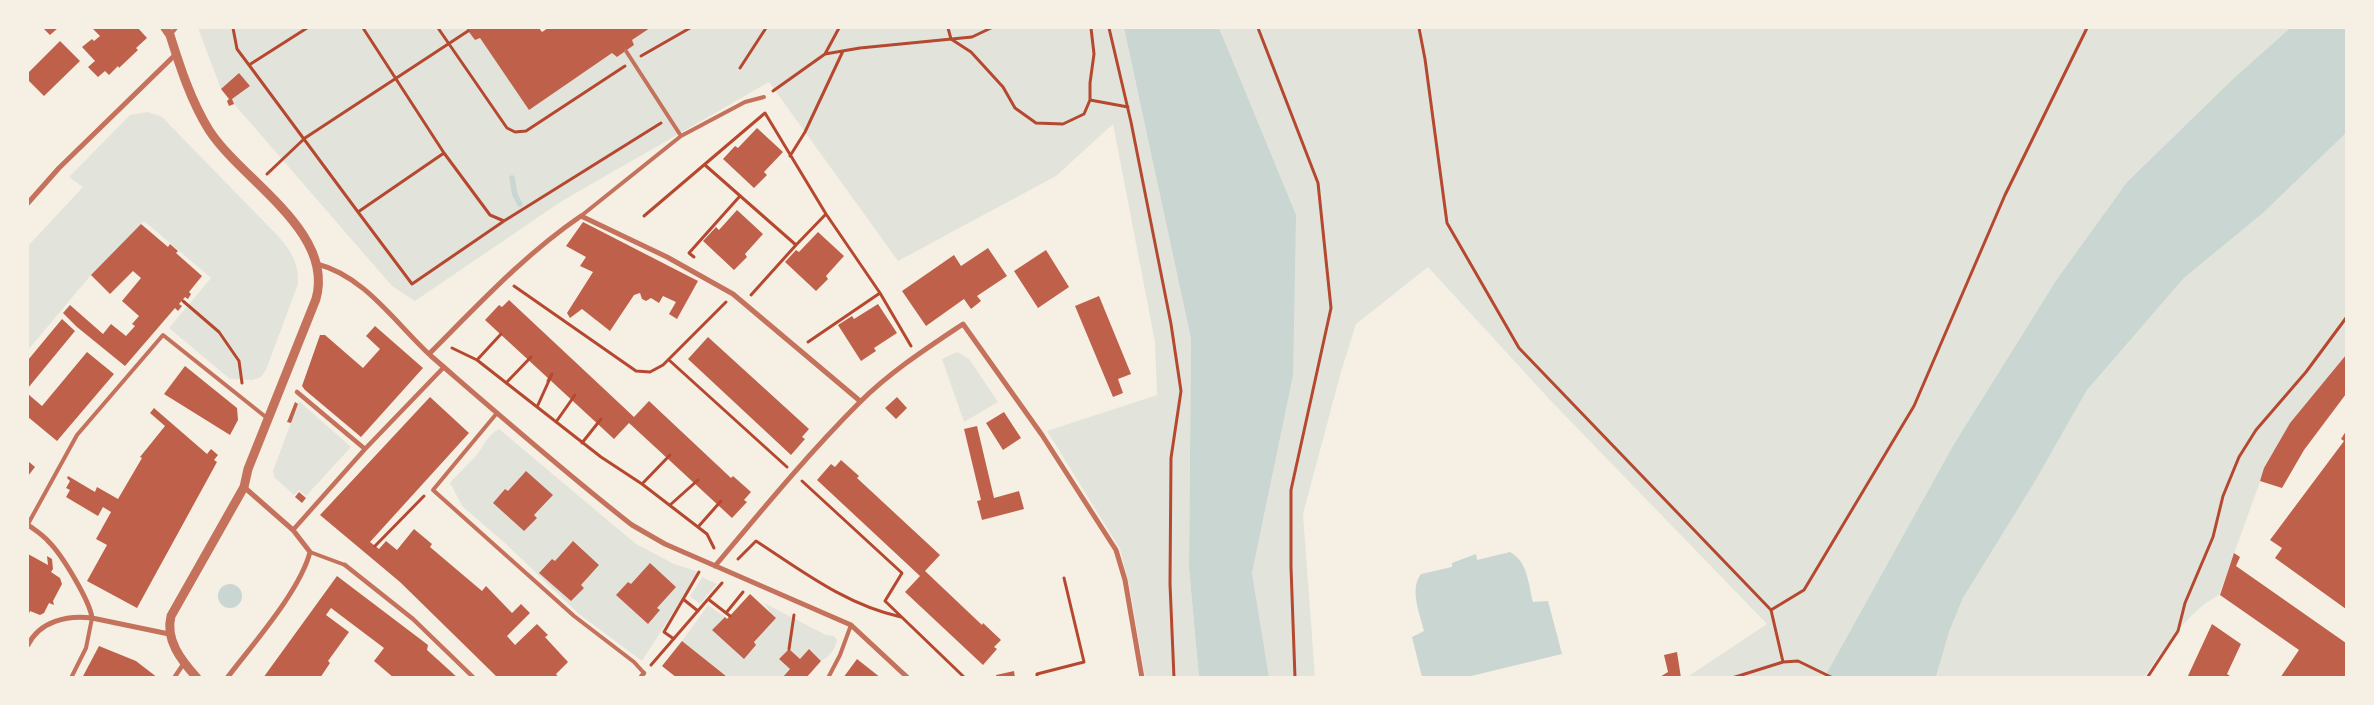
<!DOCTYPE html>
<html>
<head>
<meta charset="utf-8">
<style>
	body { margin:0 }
	#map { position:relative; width:2374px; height:705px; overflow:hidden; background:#f6efe4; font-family:Commissioner,sans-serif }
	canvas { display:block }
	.frame { position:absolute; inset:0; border:29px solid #f6efe4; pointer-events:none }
</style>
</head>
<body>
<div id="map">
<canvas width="2374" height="705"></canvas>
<div class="frame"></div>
</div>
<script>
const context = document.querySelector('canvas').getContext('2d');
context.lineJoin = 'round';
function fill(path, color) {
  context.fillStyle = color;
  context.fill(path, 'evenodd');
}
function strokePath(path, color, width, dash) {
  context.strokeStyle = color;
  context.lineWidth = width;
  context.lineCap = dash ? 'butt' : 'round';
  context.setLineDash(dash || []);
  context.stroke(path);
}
fill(new Path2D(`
	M198 28H473L529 109 612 53 617 57 634 45 632 40 650 28H1124L1191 339 1189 568 1199 677H1145L1130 589 1120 549 1047 431 1157 395 1155 342 1113 124 1056 176 898 261 769 82 562 201 415 301 392 286 221 89Z
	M1219 28H2290L2235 77 2127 182 2057 279 1954 444 1824 678 1687 677 1767 624 1551 401 1428 267 1356 324 1341 372 1303 514 1315 677H1269L1252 573 1293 376Z
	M148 112 162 117 279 237C292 252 299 264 298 284L266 370 261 377 252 380 230 379 169 328 211 278 144 221 91 275 28 350V246L83 187 69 177 130 115Z
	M2346 133V356L2290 423 2265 468 2219 595C2187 611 2165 649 2144 677L1936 678 1949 632 1963 598 2034 483 2087 390 2184 278 2263 213Z
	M957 352 969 359 998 402 964 422 942 359Z
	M299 401 351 447 306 496 299 490 294 495 274 477 273 471Z
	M499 429 636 544 674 564 699 572 642 661 579 614 506 544 463 507 450 483C458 474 465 467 473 459 483 450 486 435 499 429Z
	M702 577 717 584 700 604 690 596Z
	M764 603 826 635 834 636 837 640C835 650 830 656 821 661L809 649 800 659H779L790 669 781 678 728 677 682 641 708 605 725 617 713 630 745 657 755 644 754 638 775 619Z`), '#e2e4dc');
fill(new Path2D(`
	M1124 28H1219L1296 215 1293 376 1252 573 1269 677H1199L1189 568 1191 339Z
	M2290 28H2346V133L2263 213 2184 278 2087 390 2034 483 1963 598 1949 632 1936 677 1824 678 1954 444 2057 279 2127 182 2235 77Z
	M1510 552C1528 562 1528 583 1533 602L1548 601 1562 654 1467 677H1422L1412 637 1424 631C1420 613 1409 590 1421 574L1452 567V563L1476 554 1477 560Z
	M218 596a12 12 0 1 1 24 0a12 12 0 1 1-24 0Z`), '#c9d6d2');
strokePath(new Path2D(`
	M512 178 515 195 520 204`), '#c9d6d2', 5.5);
fill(new Path2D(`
	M43 28H58L50 35Z
	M92 28H138L147 38 136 48 138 50 119 68 118 66 109 75 105 71 98 77 88 67 95 61 82 47 92 39 94 41 100 36Z
	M466 28H539L542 32 548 28H650L632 40 634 45 617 57 612 53 529 110 480 38 475 40Z
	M60 41 80 61 44 96 28 80V73Z
	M239 73 250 86 232 99 234 104 229 106 227 101 229 99 221 89Z
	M757 128 783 152 764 172 767 175 754 188 723 159 735 146 738 148Z
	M737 210 763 234 745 254 747 257 734 270 703 241 716 227 719 230Z
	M583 222 698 281 677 319 669 314 676 302 663 296 659 303 651 298 646 301 642 299 640 293 634 295 610 331 582 309 570 318 567 313 593 272 580 266 586 257 566 246Z
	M141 224 168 247 170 244 178 251 176 253 202 276 189 292 191 294 188 299 185 297 179 304 182 306 178 311 175 308 125 366 77 327 63 313 70 305 103 334 111 324 126 336 135 326 132 324 139 316 122 301 141 278 133 271 110 294 91 275Z
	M818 232 844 256 826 276 828 279 816 291 785 262 796 250 799 252Z
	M988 248 1007 276 977 296 981 301 971 309 964 299 926 326 902 291 954 255 961 266Z
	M1046 250 1069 287 1038 308 1014 271Z
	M1099 296 1131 374 1118 379 1123 393 1113 397 1075 306Z
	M509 300 634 417 649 401 731 478 733 476 751 492 744 500 747 502 732 518 629 423 614 439 485 320 499 305 502 307Z
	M878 304 897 333 874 348 876 351 861 361 838 325 852 316 854 319Z
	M62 319 75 331 28 388V360Z
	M375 326 423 368 361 437 305 390 302 386 320 335H325L363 368 380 349 366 336Z
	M708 337 809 429 802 437 805 439 791 455 688 359Z
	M87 352 114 374 57 441 28 417V394L42 406Z
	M2346 355V394L2304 450 2282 488 2260 481 2264 468 2290 423Z
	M185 366 237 408 238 420 230 435 164 394Z
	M430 397 469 433 370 542 379 549 386 541 397 550 414 529 432 544 430 547 482 591 486 586 512 613 521 604 530 613 507 636 515 645 537 624 548 635 545 637 568 662 556 674 559 678H498L400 582 320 515Z
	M897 397 907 408 896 419 885 408Z
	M295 402 298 404 291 423 287 422Z
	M154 408 207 454 211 449 218 455 214 460 217 462 137 608 87 581 107 545 96 539 111 512 103 507 98 516 66 497 70 490 66 488 70 481 67 478 68 476 95 492 97 487 118 499 142 458 140 457 165 426 150 413Z
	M1004 412 1021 438 1003 450 986 423Z
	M977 426 994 498 1019 491 1024 509 982 520 977 501 981 500 964 429Z
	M2346 431V609L2275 558 2282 548 2270 540 2344 441 2341 439Z
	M841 460 859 476 857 478 940 555 925 571 982 625 983 623 1001 640 994 647 997 649 983 665 905 592 920 576 817 480 831 464 835 467Z
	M28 461 35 467 28 476Z
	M526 471 553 495 534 515 537 518 524 531 493 503 505 489 508 491Z
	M299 492 306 498 302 503 295 497Z
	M573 541 599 565 581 585 584 588 571 601 539 573 552 559 555 561Z
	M2234 553 2240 557 2236 566 2346 643V678H2280L2299 650 2220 595Z
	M28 554 48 565 47 556 52 559 53 569 51 572 60 578 62 584 53 601 54 605 49 603 44 613 40 615 30 611 28 616Z
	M650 563 676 587 657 608 660 610 648 624 616 595 628 582 631 584Z
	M337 576 428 645 427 650 458 678H394L374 661 384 648 331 608 326 615 349 632 328 661 330 663 320 678H263Z
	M750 594 776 618 754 642 756 645 744 659 712 630 725 617 727 619Z
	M2212 624 2241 644 2227 674 2233 678H2187Z
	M682 641 726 676 728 678H677L662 666Z
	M99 646 136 661 158 678H82Z
	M789 649 800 659 809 649 821 661 806 678H782L790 669 779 659Z
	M1677 652 1681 678H1658L1668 672 1664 655Z
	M857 659 881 678H843Z
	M1014 671 1015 678H997L996 675Z`), '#bf614a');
strokePath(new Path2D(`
	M233 28 237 49 249 65
	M307 28 249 65 358 212 444 153
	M363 28 444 153 490 215 504 221 661 123
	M438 28 507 128 515 132 526 131 625 66
	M948 28 951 39 971 52 1003 87 1015 108 1036 123 1063 124 1084 114 1090 100
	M1091 28 1094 54 1090 83V100L1128 107
	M1109 28 1131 122 1171 324 1181 391 1171 458 1170 584 1174 678
	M1258 28 1318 183 1331 308 1291 490V567L1295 678
	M1419 28 1425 59 1447 223 1519 348 1771 610
	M825 54 860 48 972 37 991 28
	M641 56 690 28
	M740 68 766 28
	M773 91 825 54 839 28
	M790 156 805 132 843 51
	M705 165 796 245 826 214
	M267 174 305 138 468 31
	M358 212 412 284 504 221
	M644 216 765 113 826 214 880 293 911 346
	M694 257 689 253 740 196
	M514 286 636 371 650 372 663 365 726 302
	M751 295 796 245
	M183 301 219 332 239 361 242 383
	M808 342 880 293
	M452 348 477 360 601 457 642 484
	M477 360 501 334
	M669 360 787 467
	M506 383 531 357
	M537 407 552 374 548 381
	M556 422 575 395
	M582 443 601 419
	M670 455 642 484 707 534 714 548
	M802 481 902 573 885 601 965 678
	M670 505 698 480
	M698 527 721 501
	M375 546 424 496
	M738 559 756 541C802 571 846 605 901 617
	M683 599 698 611
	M708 599 730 616
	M726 613 743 592
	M674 639 664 632 699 572
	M789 649 794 615
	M1783 662 1771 610 1804 590 1914 406 2005 195 2087 28
	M651 665 722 583
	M1037 678V674L1084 662 1064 578
	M1732 678 1783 662 1798 661 1833 678
	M2147 678 2178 631 2185 603 2213 537 2223 496 2239 457 2256 430 2306 372 2346 318`), '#b5482f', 3);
strokePath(new Path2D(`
	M170 35 176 28
	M681 136 745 102 764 97
	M581 216 681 136 626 51
	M497 413 433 490 574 616 634 662 644 673
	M28 524 77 435 163 335 267 418
	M310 552 345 565
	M71 678 86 648 92 618
	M828 678 840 655 851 625`), '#c5725c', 4);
strokePath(new Path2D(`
	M297 392 365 449
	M293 530 365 449 444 367
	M345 565 413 619 474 678
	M174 678 184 663
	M640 678 644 673`), '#c5725c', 4.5);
strokePath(new Path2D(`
	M28 203 59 168 176 54
	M317 264C365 276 396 324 431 356 497 413 563 471 632 525L665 544 851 625 908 678
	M429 354C477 306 525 254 581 216L667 257 733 294 860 401
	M28 525C35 530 43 535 49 542 62 555 90 601 92 618L169 634
	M715 566C762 510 808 454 859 403 890 372 927 348 963 324L1042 435 1116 550 1125 580 1142 678
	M28 645C40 621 67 615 92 618
	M227 678C252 645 300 591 310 552L293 530 244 487`), '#c5725c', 5);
strokePath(new Path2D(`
	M165 28 170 35C180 67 191 101 209 130 241 180 335 231 316 299L248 469 244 487 171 616C165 640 181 660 197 678`), '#c5725c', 9);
</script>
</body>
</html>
